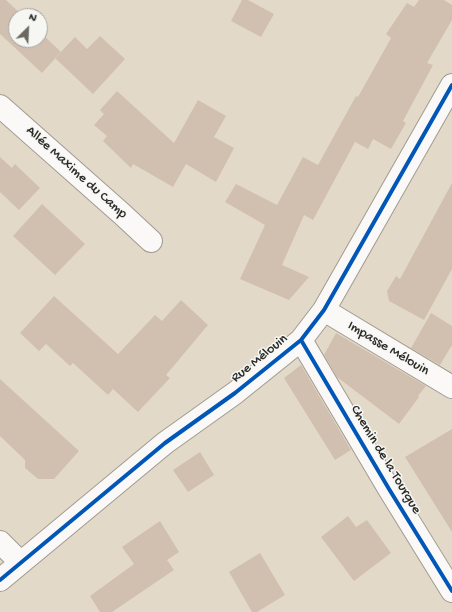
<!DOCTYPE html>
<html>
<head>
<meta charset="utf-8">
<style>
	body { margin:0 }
	#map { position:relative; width:452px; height:612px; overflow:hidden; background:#e3d9c8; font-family:"Gochi Hand",sans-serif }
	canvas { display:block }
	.north { position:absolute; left:8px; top:8px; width:40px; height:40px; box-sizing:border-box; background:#f6f6f2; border:1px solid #a5a5a2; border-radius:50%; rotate:24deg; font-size:11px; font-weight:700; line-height:16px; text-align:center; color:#2b2b2b }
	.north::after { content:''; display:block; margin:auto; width:14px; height:18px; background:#6b6862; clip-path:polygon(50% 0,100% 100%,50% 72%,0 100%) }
</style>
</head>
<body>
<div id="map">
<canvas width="452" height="612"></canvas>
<div class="north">N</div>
</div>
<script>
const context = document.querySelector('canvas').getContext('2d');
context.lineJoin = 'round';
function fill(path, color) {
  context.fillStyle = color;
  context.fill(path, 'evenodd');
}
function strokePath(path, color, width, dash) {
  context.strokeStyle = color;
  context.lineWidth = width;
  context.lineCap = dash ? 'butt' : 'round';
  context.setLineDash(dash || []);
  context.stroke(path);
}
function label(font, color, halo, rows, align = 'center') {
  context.font = font + ' "Gochi Hand",sans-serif';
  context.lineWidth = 3;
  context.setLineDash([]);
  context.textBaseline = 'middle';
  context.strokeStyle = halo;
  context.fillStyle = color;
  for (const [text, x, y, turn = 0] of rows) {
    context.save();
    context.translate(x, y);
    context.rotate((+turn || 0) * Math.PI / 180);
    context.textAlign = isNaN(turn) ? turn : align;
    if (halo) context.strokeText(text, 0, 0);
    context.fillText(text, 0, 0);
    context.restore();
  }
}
fill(new Path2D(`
	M0 0H6L23 16H16V40H40V32L61 52 42 73 0 34Z
	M242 0H248L274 14 261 37 231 21Z
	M419 0H444L452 5V20L427 63 433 65 403 121 406 123 391 149 373 139 368 149 355 142 313 220 304 215 282 265 309 277 289 300 240 279 265 225 225 202 236 184 277 205 303 157 318 165 356 96 358 97 391 38 386 34 407 3 414 7Z
	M100 36 125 59 93 94 55 58 75 37 87 49Z
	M117 91 174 143 198 100 226 116 214 137 234 148 216 182 186 164 173 187 133 164 131 168 103 141 107 136 94 125 104 114 100 110Z
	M0 157 12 168 15 164 40 188 19 210 0 192Z
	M452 183V269L424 320 389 301 387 291 396 276 400 279Z
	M42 204 85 244 55 275 13 236Z
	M54 296 118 354 155 315 162 321 181 300 208 325 166 375 170 378 138 412 113 389 108 395 73 363 70 366 46 344 39 351 20 333Z
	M431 313 452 326V345L440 365 411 348Z
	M336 333 426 386 418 396 419 397 399 424 337 377 324 355Z
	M301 365 351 450 335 460 284 378Z
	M0 379 79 451 54 479H38L25 468V460L0 436Z
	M452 429V532L405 457Z
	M200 452 214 475 188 492 173 470Z
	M348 516 356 527 367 520 391 553 354 581 321 537Z
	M160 521 179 552 167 560 174 570 112 612H100L90 596 134 564 122 547Z
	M260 553 285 595 257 612H252L229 572Z`), '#d1c0af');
const street = new Path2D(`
	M0 106 122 214 151 241
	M324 310 452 387
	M301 340 389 489 452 591
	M0 542 20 562
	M0 580 165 443 235 393 301 340 324 310 452 85`);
strokePath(street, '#a09b91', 24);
strokePath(street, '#fbf9f7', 22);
strokePath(new Path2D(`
	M301 340 389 489 452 591
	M0 580 165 443 235 393 301 340 324 310 452 85`), '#0057b8', 4);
label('14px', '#2b2b2b', '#f6f6f2', [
	["Allée Maxime du Camp",76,173,42],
	["Impasse Mélouin",388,349,31],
	["Rue Mélouin",260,359,-39],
	["Chemin de la Tourgue",385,460,59]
]);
</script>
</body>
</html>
